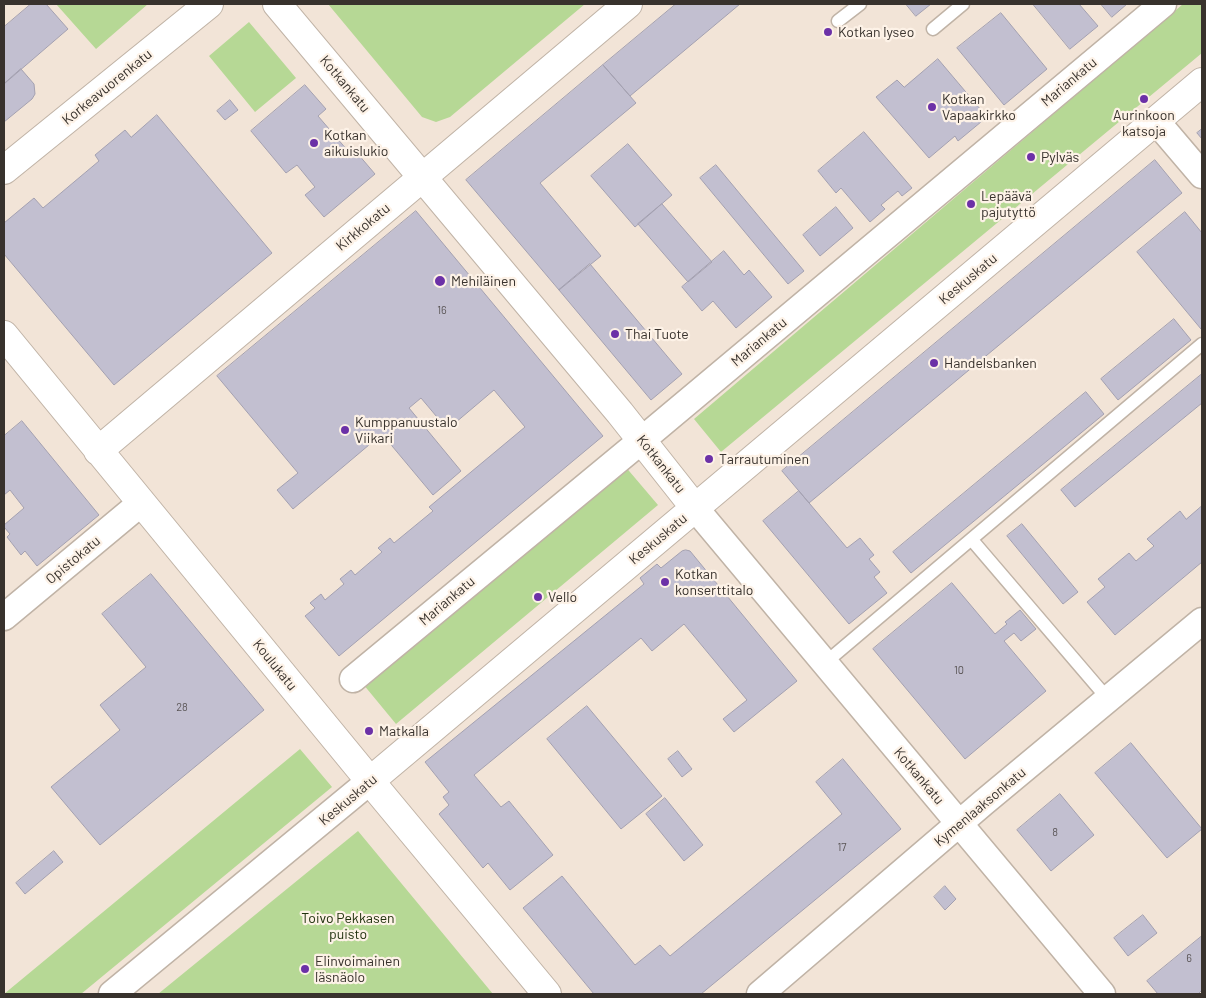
<!DOCTYPE html>
<html>
<head>
<meta charset="utf-8">
<style>
	body { margin:0 }
	#map { position:relative; width:1206px; height:998px; overflow:hidden; background:#f2e4d7; font-family:Barlow,sans-serif }
	canvas { display:block }
	.frame { position:absolute; inset:0; border:5px solid #38322d; pointer-events:none }
</style>
</head>
<body>
<div id="map">
<canvas width="1206" height="998"></canvas>
<div class="frame"></div>
</div>
<script>
const context = document.querySelector('canvas').getContext('2d');
context.lineJoin = 'round';
function fill(path, color) {
  context.fillStyle = color;
  context.fill(path, 'evenodd');
}
function strokePath(path, color, width, dash) {
  context.strokeStyle = color;
  context.lineWidth = width;
  context.lineCap = dash ? 'butt' : 'round';
  context.setLineDash(dash || []);
  context.stroke(path);
}
function label(font, color, halo, rows, align = 'center') {
  context.font = font + ' Barlow,sans-serif';
  context.lineWidth = 4.5;
  context.setLineDash([]);
  context.textBaseline = 'middle';
  context.strokeStyle = halo;
  context.fillStyle = color;
  for (const [text, x, y, turn = 0] of rows) {
    context.save();
    context.translate(x, y);
    context.rotate((+turn || 0) * Math.PI / 180);
    context.textAlign = isNaN(turn) ? turn : align;
    if (halo) context.strokeText(text, 0, 0);
    context.fillText(text, 0, 0);
    context.restore();
  }
}
fill(new Path2D(`
	M56 4H148L96 49Z
	M328 4H585L450 117 436 122 422 117Z
	M1183 4H1202V53L721 452 694 419Z
	M249 22 296 78 255 112 209 56Z
	M624 465 658 505 396 724 363 684Z
	M300 749 332 787 81 994H4Z
	M358 831 493 994H158Z`), '#b6d895');
const building = new Path2D(`
	M31 4H46L68 29 4 84V27Z
	M676 4H740L630 96 603 65Z
	M906 4H931L916 16Z
	M1033 4H1079L1098 26 1070 49Z
	M1101 4H1127L1112 17Z
	M1001 13 1047 69 1004 105 957 48Z
	M938 59 987 117 958 141 955 136 929 158 876 97 897 80 904 87Z
	M603 65 636 103 540 183 601 256 559 290 466 180Z
	M21 69 34 84 35 94 32 99 4 122V84Z
	M305 85 326 109 318 116 348 151 352 147 375 174 324 217 305 195 315 187 297 165 286 173 251 131Z
	M230 100 238 110 225 120 217 111Z
	M157 115 272 253 114 385 4 254V223L34 198 43 208 99 161 95 155 125 130 131 137Z
	M1202 129V139L1197 133Z
	M864 132 912 188 902 196 898 191 881 205 885 209 870 222 841 188 836 193 818 171Z
	M628 144 672 195 635 227 591 176Z
	M1155 160 1182 193 809 503 782 471Z
	M716 165 804 271 788 284 700 178Z
	M662 204 712 262 688 282 638 224Z
	M836 207 853 228 820 256 803 235Z
	M416 211 603 436 339 656 305 616 315 608 310 603 321 594 325 600 344 584 340 579 351 570 355 575 382 552 378 548 390 538 394 543 433 511 429 507 525 427 494 390 455 423H442L421 398 409 408 461 471 433 495 382 434 293 509 277 490 298 473 217 376Z
	M1185 212 1202 233V328L1201 329 1137 252Z
	M724 251 744 275 749 270 772 297 736 328 713 301 702 311 682 287Z
	M590 264 682 374 651 400 559 290Z
	M1174 319 1191 340 1118 400 1101 379Z
	M1202 374V403L1075 507 1061 490Z
	M1086 392 1104 414 911 573 893 552Z
	M22 421 99 515 37 566 25 551 21 555 7 537 10 534 4 527V525L24 508 10 490 4 495V436Z
	M799 491 847 548 860 538 874 555 869 559 880 572 874 577 887 593 849 624 763 521Z
	M1202 506V562L1115 635 1087 602 1105 587 1098 579 1129 553 1136 561 1154 546 1147 539 1180 511 1186 519Z
	M1022 524 1078 592 1063 604 1007 536Z
	M686 550 690 551 797 681 734 732 723 719 747 700 684 624 652 651 641 638 474 775 501 807 509 801 553 855 510 890 488 863 483 868 439 814 449 805 443 797 449 792 425 762 644 584 640 578 657 564 661 568 682 551Z
	M151 574 264 710 100 845 51 787 120 730 100 705 146 667 102 614Z
	M952 583 995 634 1007 624 1005 622 1020 610 1036 629 1021 641 1014 633 1004 641 1046 691 965 759 873 649Z
	M587 706 662 796 621 829 547 739Z
	M1131 743 1202 829 1167 858 1095 773Z
	M678 751 692 769 682 777 668 759Z
	M843 759 901 829 701 994H594L523 908 562 876 635 965 660 945 670 956 842 814 816 782Z
	M1060 794 1094 835 1051 871 1017 830Z
	M665 798 703 845 684 861 646 814Z
	M54 851 63 862 25 894 16 883Z
	M945 886 956 899 945 910 934 897Z
	M1143 915 1157 933 1128 956 1114 938Z
	M1202 936V990L1198 994H1158L1147 981Z`);
fill(building, '#c2bfd0');
strokePath(building, '#a3a0b0', 1);
const service = new Path2D(`
	M838 21 860 4
	M933 29 963 4
	M972 540 1108 699
	M825 663 1202 344`);
const minor = new Path2D(`
	M1156 121 1202 175
	M695 508 1102 994
	M4 617 141 503
	M353 679 642 440 1163 4
	M112 994 370 781
	M760 994 983 803 1202 621`);
const tertiary = new Path2D(`
	M4 170 209 4`);
const secondary = new Path2D(`
	M277 4 620 413 695 508
	M4 335 370 781 547 994
	M98 451 628 4
	M370 781 1202 82`);
strokePath(service, '#c0b3a6', 15);
strokePath(minor, '#c0b3a6', 29);
strokePath(tertiary, '#c0b3a6', 30);
strokePath(secondary, '#c0b3a6', 30);
strokePath(service, '#fff', 12);
strokePath(minor, '#fff', 26);
strokePath(tertiary, '#fff', 28);
strokePath(secondary, '#fff', 28);
for (const [x, y, r, color] of [
	[828,32,5,"#6c31a7"],
	[1144,99,5,"#6c31a7"],
	[932,107,5,"#6c31a7"],
	[314,143,5,"#6c31a7"],
	[1031,157,5,"#6c31a7"],
	[971,204,5,"#6c31a7"],
	[440,281,6,"#6c31a7"],
	[615,334,5,"#6c31a7"],
	[934,363,5,"#6c31a7"],
	[345,430,5,"#6c31a7"],
	[709,459,5,"#6c31a7"],
	[665,582,5,"#6c31a7"],
	[538,597,5,"#6c31a7"],
	[369,731,5,"#6c31a7"],
	[305,969,5,"#6c31a7"]
]) {
  const dot = new Path2D();
  dot.arc(x, y, r, 0, 2 * Math.PI);
  context.fillStyle = color;
  context.fill(dot);
  strokePath(dot, '#fdf2e7', 2);
}
label('11px', '#5a5556', null, [
	["16",442,310],
	["10",959,670],
	["28",182,707],
	["8",1055,832],
	["17",842,847],
	["6",1189,958]
]);
label('14px', '#38322d', '#fdf2e7', [
	["Kotkan lyseo",838,32],
	["Kotkan",942,99],
	["Vapaakirkko",942,115],
	["Aurinkoon",1144,115,"center"],
	["katsoja",1144,131,"center"],
	["Kotkan",324,135],
	["aikuislukio",324,151],
	["Pylväs",1041,157],
	["Lepäävä",981,196],
	["pajutyttö",981,212],
	["Mehiläinen",451,281],
	["Thai Tuote",625,334],
	["Handelsbanken",944,363],
	["Kumppanuustalo",355,422],
	["Viikari",355,438],
	["Tarrautuminen",719,459],
	["Kotkan",675,574],
	["konserttitalo",675,590],
	["Vello",548,597],
	["Matkalla",379,731],
	["Elinvoimainen",315,961],
	["läsnäolo",315,977]
], 'left');
label('14px', '#38322d', '#fdf2e7', [
	["Mariankatu",1069,82,-40],
	["Kotkankatu",345,84,50],
	["Korkeavuorenkatu",107,87,-39],
	["Kirkkokatu",363,227,-40],
	["Keskuskatu",968,279,-40],
	["Mariankatu",759,342,-40],
	["Kotkankatu",661,464,52],
	["Keskuskatu",658,539,-40],
	["Opistokatu",73,560,-40],
	["Mariankatu",447,601,-40],
	["Koulukatu",275,665,51],
	["Kotkankatu",919,776,50],
	["Keskuskatu",348,800,-40],
	["Kymenlaaksonkatu",980,807,-40]
]);
label('14px', '#21310e', '#fdf2e7', [
	["Toivo Pekkasen",348,918],
	["puisto",348,934]
]);
</script>
</body>
</html>
